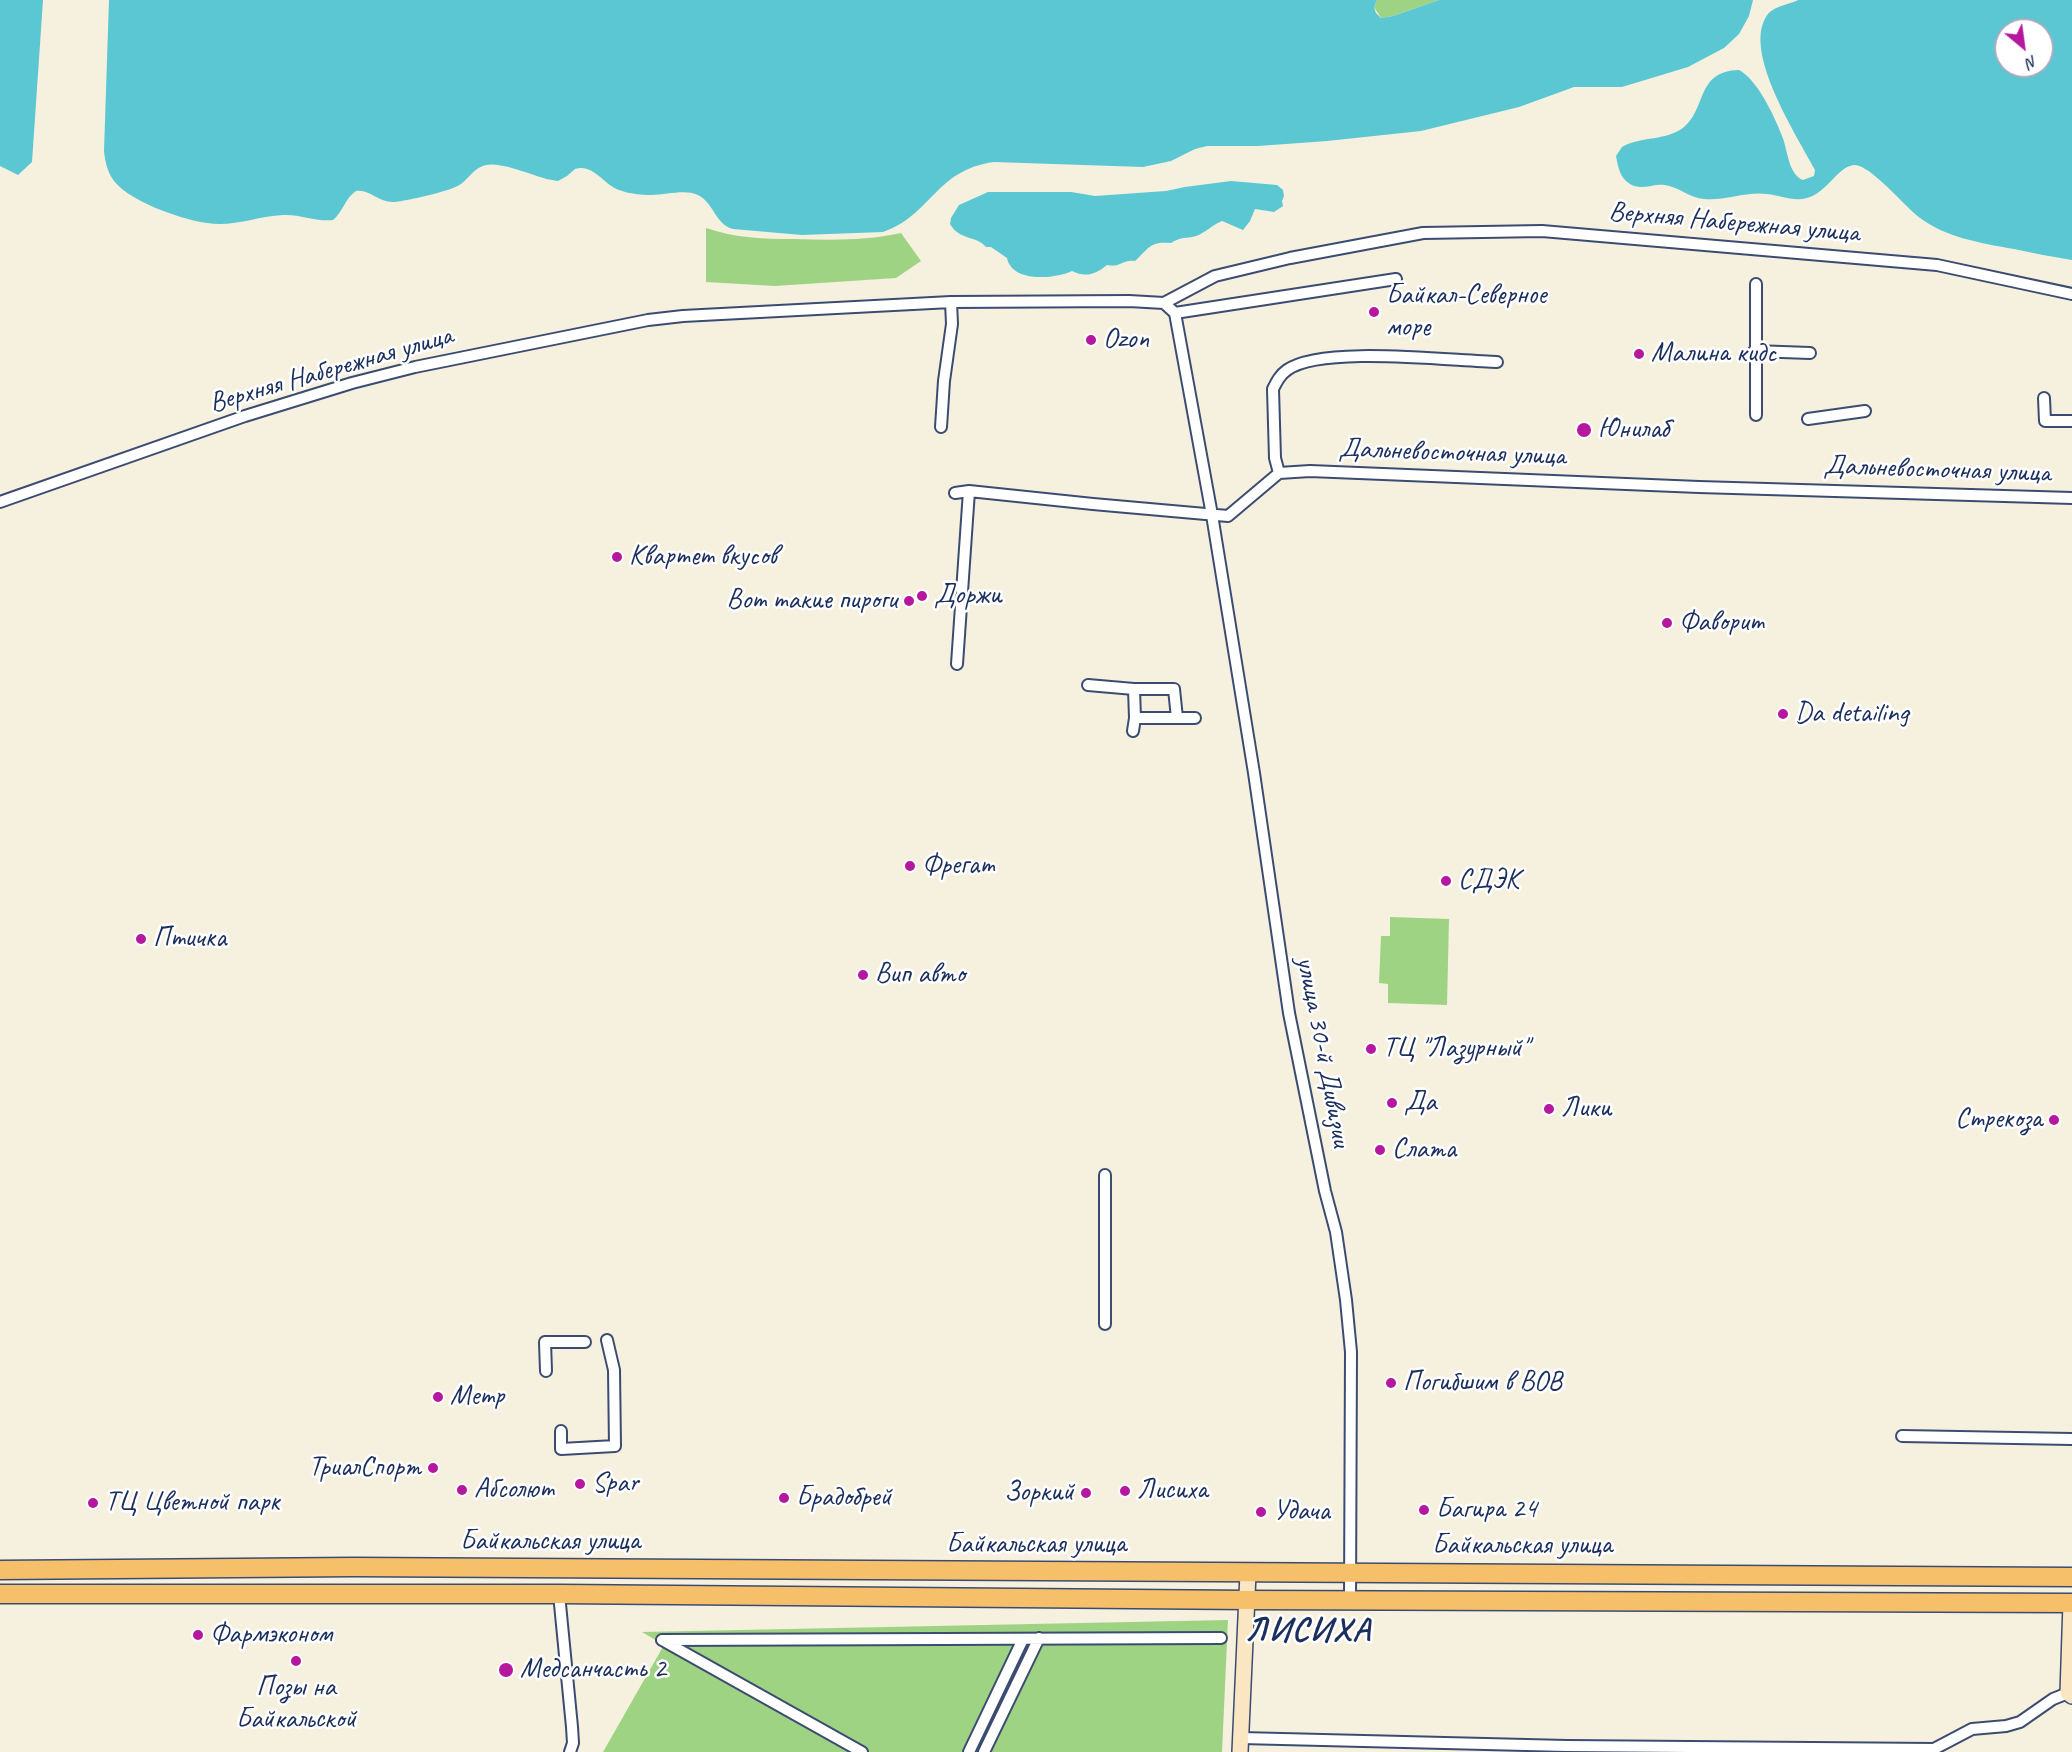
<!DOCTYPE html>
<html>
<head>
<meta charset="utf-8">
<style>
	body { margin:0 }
	#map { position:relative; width:2072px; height:1752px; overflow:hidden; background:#f6f0df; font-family:Caveat,sans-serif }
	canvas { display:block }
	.north { position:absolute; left:1994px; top:18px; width:60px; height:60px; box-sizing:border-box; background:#fff; border:2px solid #a4acbf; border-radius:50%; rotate:151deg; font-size:16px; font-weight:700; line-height:24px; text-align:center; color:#1b2f5e }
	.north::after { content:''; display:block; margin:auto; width:21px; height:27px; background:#b5179e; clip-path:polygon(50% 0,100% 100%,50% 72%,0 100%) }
</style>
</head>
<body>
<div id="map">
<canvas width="2072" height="1752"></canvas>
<div class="north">N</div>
</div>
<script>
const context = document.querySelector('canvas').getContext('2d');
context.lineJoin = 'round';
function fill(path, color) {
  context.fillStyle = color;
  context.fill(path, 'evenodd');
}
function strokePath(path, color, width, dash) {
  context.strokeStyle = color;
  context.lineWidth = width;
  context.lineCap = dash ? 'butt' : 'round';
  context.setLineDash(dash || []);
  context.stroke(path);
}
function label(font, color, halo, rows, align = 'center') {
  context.font = font + ' Caveat,sans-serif';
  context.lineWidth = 5;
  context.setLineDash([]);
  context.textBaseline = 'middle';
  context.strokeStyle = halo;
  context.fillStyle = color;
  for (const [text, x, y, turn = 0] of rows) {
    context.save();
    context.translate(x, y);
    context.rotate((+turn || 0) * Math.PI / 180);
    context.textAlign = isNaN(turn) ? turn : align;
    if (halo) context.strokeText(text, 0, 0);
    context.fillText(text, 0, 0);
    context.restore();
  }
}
fill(new Path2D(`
	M1377 0H1439L1393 16 1381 18 1374 7Z
	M706 228C735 238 764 239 794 239 830 240 865 241 901 233L921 261 896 278 775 286 706 282Z
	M1390 917 1449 919 1447 1005 1388 1003V984L1379 983 1381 936H1390Z
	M1228 1620 1222 1752H603L664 1645 642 1632Z`), '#9ed383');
fill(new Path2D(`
	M0 0H43L32 162 18 175 0 166Z
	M109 0H1377L1374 7 1376 13 1381 18 1393 16 1439 0H1753L1749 16 1739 34 1724 48 1688 67 1622 87H1574L1519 107 1421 131 1327 141 1258 146H1207L1195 149 1171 161 1143 167 994 162C935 170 932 215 883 232L802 235 733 229C715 224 714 203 698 195 685 189 666 195 652 195 642 195 629 194 619 190 604 185 593 163 575 169L567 176 558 181C538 179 504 161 486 165 475 167 469 178 461 184 452 191 406 201 394 202 379 203 370 189 356 191 345 198 343 212 333 220 316 222 300 214 283 215 261 216 241 224 219 224 192 224 131 203 114 181 108 173 105 162 104 151Z
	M1798 0H2072V260C2053 257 2033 253 2014 249 1981 243 1947 238 1920 218 1904 206 1870 164 1854 165 1837 167 1827 193 1807 198 1793 202 1780 195 1767 194 1746 191 1725 201 1704 199 1690 198 1679 187 1665 185 1653 183 1642 191 1630 184 1620 178 1618 167 1616 156L1622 147C1641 136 1667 141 1684 127 1707 108 1696 71 1739 70 1757 79 1775 117 1782 136 1788 150 1788 174 1803 180L1814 176 1815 170C1798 137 1743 54 1766 17 1772 6 1788 5 1798 0ZM2006 30H2042V66H2006Z
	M1231 181 1277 185 1283 190 1284 196 1282 201 1283 206 1274 212 1255 209 1250 221 1243 230 1222 221C1214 224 1203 234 1196 236 1185 239 1182 236 1171 243 1150 241 1149 248 1135 261 1123 259 1120 268 1107 265 1096 274 1086 278 1072 271 1055 279 1012 283 1007 258L991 247H986C976 235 960 241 950 224L951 218 959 205 988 192H1071L1095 196 1166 191 1185 187Z`), '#5bc7d3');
const street = new Path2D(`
	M1164 303 1175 313 1212 515 1254 773 1289 1013 1325 1191 1336 1232 1346 1300 1351 1352 1350 1600
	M1175 313 1396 279
	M1754 351 1810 353
	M2044 398 2045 421H2072
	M1756 415V284
	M1808 419 1865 411
	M941 427 944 381 952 324 951 302
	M1279 473 1275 458 1273 389C1277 381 1280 375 1287 370 1322 345 1451 361 1497 362
	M955 493 969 491 1093 504 1228 516 1279 473 1310 471 1699 487 2072 498
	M0 502 245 416 352 383 415 367 648 320 683 316 951 302 1129 301 1164 303 1215 276 1290 258 1423 233 1542 231 1937 265 2072 294
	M957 664 969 491
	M1088 685 1134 689
	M1135 718 1134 689H1174L1177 718
	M1133 731 1135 718H1195
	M1105 1175V1324
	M546 1371 545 1342H585
	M561 1431V1449L615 1446 614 1370 607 1340
	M1902 1436 2072 1439
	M559 1594 572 1727 573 1743 570 1752
	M662 1640 1221 1638
	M662 1640 862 1752
	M1241 1738 1567 1746 1934 1749 1972 1729 2006 1726 2020 1722 2053 1699 2068 1693
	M969 1752 1023 1639
	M984 1752 1039 1638`);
const secondary = new Path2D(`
	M2071 1603 2068 1693 2072 1696
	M1240 1752 1248 1573`);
const primary = new Path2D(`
	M0 1570 354 1567 2072 1577
	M0 1594H559L1248 1600 2072 1603`);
strokePath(street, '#3c4c71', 14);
strokePath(secondary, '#3c4c71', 18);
strokePath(primary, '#3c4c71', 21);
strokePath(street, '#fff', 10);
strokePath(secondary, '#fbe6c4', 15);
strokePath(primary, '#f6c06b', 18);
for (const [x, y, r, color] of [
	[1374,312,6,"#b5179e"],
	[1091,340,6,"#b5179e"],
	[1639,354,6,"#b5179e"],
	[1584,430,8,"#b5179e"],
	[617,557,6,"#b5179e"],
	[922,596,6,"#b5179e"],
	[909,601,6,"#b5179e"],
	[1667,623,6,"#b5179e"],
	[1783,714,6,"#b5179e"],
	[910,866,6,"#b5179e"],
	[1446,881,6,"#b5179e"],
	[141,939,6,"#b5179e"],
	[863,975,6,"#b5179e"],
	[1371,1049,6,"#b5179e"],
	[1392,1103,6,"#b5179e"],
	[1549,1109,6,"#b5179e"],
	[2054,1120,6,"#b5179e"],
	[1380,1150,6,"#b5179e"],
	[1391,1383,6,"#b5179e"],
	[438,1397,6,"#b5179e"],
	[433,1468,6,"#b5179e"],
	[580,1484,6,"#b5179e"],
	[462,1490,6,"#b5179e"],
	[1125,1491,6,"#b5179e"],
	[1086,1493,6,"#b5179e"],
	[784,1498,6,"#b5179e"],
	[93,1503,6,"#b5179e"],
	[1424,1510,6,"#b5179e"],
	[1261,1512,6,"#b5179e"],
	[198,1635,6,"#b5179e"],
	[296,1661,6,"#b5179e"],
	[506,1670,8,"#b5179e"]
]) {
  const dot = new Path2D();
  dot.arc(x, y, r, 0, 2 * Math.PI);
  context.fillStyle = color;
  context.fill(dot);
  strokePath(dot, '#fff', 2);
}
label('28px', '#1b2f5e', '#fff', [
	["Верхняя Набережная улица",1734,223,5],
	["Верхняя Набережная улица",331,370,-16],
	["Дальневосточная улица",1452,453,2],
	["Дальневосточная улица",1937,470,2],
	["улица 30-й Дивизии",1323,1052,79],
	["Байкальская улица",550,1542],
	["Байкальская улица",1036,1545],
	["Байкальская улица",1522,1546]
]);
label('28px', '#1b2f5e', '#fff', [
	["Байкал-Северное",1386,296],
	["море",1386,328],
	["Ozon",1103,340],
	["Малина кидс",1651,354],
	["Юнилаб",1598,430],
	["Квартет вкусов",629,557],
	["Доржи",934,596],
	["Вот такие пироги",897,601,"right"],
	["Фаворит",1679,623],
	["Da detailing",1795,714],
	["Фрегат",922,866],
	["СДЭК",1458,881],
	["Птичка",153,939],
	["Вип авто",875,975],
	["ТЦ \"Лазурный\"",1383,1049],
	["Да",1404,1103],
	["Лики",1561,1109],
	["Стрекоза",2042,1120,"right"],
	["Слата",1392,1150],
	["Погибшим в ВОВ",1403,1383],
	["Метр",450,1397],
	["ТриалСпорт",421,1468,"right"],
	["Spar",592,1484],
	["Абсолют",474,1490],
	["Лисиха",1137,1491],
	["Зоркий",1074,1493,"right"],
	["Брадобрей",796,1498],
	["ТЦ Цветной парк",105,1503],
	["Багира 24",1436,1510],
	["Удача",1273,1512],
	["Фармэконом",210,1635],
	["Медсанчасть 2",520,1670],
	["Позы на",296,1688,"center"],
	["Байкальской",296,1720,"center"]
], 'left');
context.letterSpacing = '1.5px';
label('bold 34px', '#1b2f5e', '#fff', [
	["ЛИСИХА",1308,1631]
]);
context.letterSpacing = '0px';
</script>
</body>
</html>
